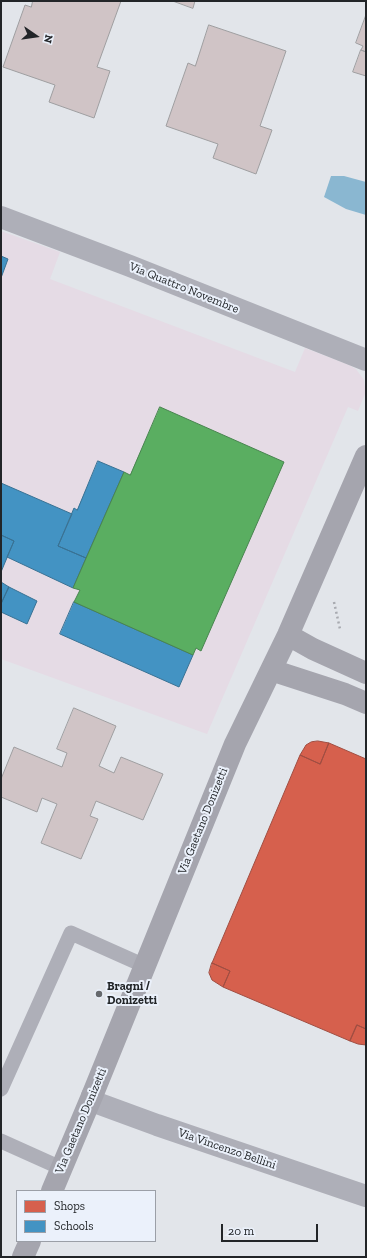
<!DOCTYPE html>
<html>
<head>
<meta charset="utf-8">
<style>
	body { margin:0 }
	#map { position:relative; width:367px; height:1258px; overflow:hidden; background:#e2e5ea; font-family:"Zilla Slab",serif }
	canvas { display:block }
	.frame { position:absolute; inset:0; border:2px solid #222528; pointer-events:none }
	.legend { position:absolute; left:16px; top:1190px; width:140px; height:52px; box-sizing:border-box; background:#ebf1fb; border:1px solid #9b9fa7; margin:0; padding:5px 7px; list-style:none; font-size:12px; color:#222528 }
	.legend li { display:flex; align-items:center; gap:8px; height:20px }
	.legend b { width:20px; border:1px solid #9b9fa7 }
	.north { position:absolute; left:16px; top:16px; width:40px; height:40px; -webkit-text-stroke:3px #ebf1fb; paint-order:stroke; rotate:103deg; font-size:11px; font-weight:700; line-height:16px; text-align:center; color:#222528 }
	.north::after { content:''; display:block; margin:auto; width:14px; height:18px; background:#222528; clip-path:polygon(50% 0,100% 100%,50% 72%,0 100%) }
	.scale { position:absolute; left:221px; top:1224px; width:97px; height:18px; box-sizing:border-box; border:2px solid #222528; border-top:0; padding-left:5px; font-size:12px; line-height:14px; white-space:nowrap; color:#222528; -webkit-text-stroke:3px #ebf1fb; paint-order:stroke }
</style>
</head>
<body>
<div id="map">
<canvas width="367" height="1258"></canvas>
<div class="frame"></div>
<ul class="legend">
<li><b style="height:11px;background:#d6604d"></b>Shops</li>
<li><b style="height:11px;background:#4393c3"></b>Schools</li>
</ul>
<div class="north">N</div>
<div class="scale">20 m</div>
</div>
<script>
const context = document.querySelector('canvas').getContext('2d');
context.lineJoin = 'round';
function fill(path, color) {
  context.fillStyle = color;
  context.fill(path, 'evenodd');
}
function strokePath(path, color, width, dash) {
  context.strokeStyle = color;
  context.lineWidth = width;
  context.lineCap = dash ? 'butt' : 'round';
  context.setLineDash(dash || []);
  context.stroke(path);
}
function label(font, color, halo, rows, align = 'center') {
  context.font = font + ' "Zilla Slab",serif';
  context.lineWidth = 4;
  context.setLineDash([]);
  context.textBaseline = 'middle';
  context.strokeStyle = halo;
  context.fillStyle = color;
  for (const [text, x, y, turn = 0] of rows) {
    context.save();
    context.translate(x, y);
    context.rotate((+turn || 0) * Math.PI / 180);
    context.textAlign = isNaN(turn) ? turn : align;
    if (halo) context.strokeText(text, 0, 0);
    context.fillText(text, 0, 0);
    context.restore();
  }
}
fill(new Path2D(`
	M1 231 60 252 50 279 295 372 305 348 349 365 356 369 364 380 365 388V394L358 411 348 407 207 734 1 659Z`), '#e5dbe5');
fill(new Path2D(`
	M331 176H344L366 182V215L346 209 324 197Z`), '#8ab7d1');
const shops = new Path2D(`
	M318 741 329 743 320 764 300 755 306 745 311 742Z
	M329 743 366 759V1029L357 1025 350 1041 223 987 230 971 212 963 300 755 320 764Z
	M212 963 230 971 223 987 212 980 209 973Z
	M357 1025 366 1029V1045L358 1044 350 1041Z`);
fill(shops, '#d6604d');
strokePath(shops, '#a04e42', 1);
const schools = new Path2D(`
	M1 256 8 259 1 278Z
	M98 461 124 472 86 558 58 546 74 508 77 510Z
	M1 483 72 514 58 546 86 558 73 588 7 557 14 541 1 535Z
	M1 535 14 541 1 572Z
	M1 582 9 587 1 604Z
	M9 587 37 601 27 624 1 612V604Z
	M74 602 193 655 179 687 60 634Z`);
fill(schools, '#4393c3');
strokePath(schools, '#397294', 1);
const public = new Path2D(`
	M160 407 284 462 201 651 196 648 193 655 74 602 80 590 73 588 124 472 130 475Z`);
fill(public, '#5aae61');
strokePath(public, '#498550', 1);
const building = new Path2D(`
	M33 1H121L97 67 110 71 94 118 49 102 55 85 3 67 25 5 31 7Z
	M173 1H195L193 8Z
	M366 15V52L361 50 363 46 356 43Z
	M209 25 286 51 260 126 272 130 256 174 213 158 218 144 166 126 188 63 195 66Z
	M361 50 366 52V76L353 72Z
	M74 708 116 726 99 766 114 773 121 757 163 774 143 820 96 801 90 816 98 819 81 859 41 843 57 804 42 798 37 812 1 797V779L14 747 62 767 67 753 57 749Z`);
fill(building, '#d0c4c6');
strokePath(building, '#9e9ea0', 1);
strokePath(new Path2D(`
	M334 602 340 629 341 630`), '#a8aab0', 2.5, [2, 3]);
strokePath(new Path2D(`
	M1 1089 71 933 145 966
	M1 1141 61 1168`), '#aeafb8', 15);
strokePath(new Path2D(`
	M1 217 130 266 366 360
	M92 1096 97 1103 157 1125 366 1196`), '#aeafb8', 22);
strokePath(new Path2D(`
	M288 635 313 649 366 673
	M271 670 345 694 366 703
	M52 1191 92 1096 235 744 288 635 366 456
	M23 1257 30 1241`), '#a5a5ae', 22);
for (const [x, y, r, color] of [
	[99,994,4,"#65686c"]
]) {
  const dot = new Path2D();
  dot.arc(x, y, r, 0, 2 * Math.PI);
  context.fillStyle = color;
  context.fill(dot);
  strokePath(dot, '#ebf1fb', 1.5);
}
label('12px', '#222528', '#ebf1fb', [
	["Via Quattro Novembre",184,288,22],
	["Via Gaetano Donizetti",203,821,-68],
	["Via Gaetano Donizetti",81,1121,-67],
	["Via Vincenzo Bellini",227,1149,19]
]);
label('bold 12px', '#222528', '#ebf1fb', [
	["Bragni /",107,987],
	["Donizetti",107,1001]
], 'left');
</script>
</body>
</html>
